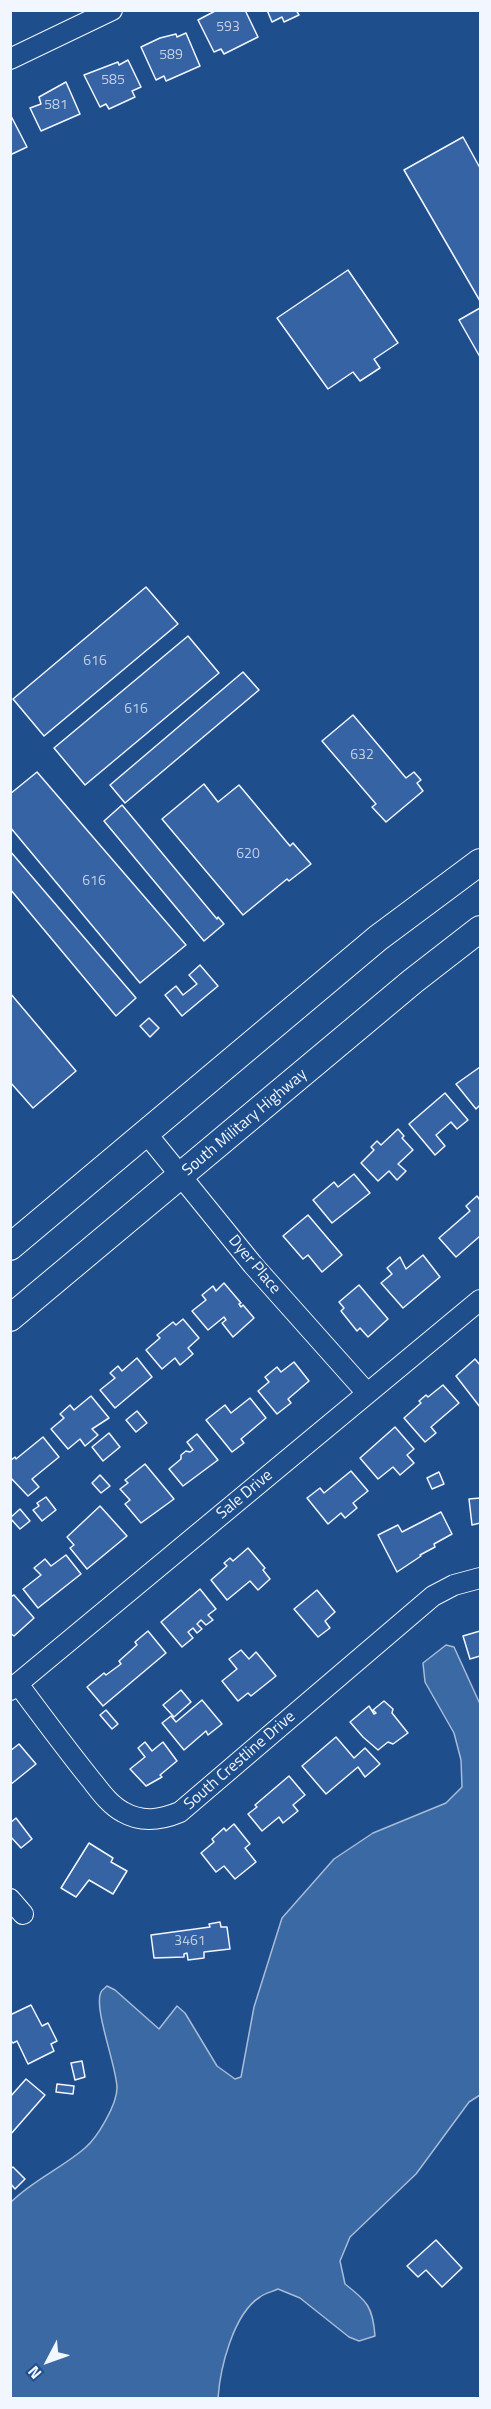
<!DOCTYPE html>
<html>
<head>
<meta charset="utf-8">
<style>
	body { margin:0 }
	#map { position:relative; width:491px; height:2409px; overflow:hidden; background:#1f4e8c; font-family:"Titillium Web",sans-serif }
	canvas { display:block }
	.frame { position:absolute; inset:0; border:12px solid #f2f6ff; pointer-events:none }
	.north { position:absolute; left:18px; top:2331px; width:60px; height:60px; -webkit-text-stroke:4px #1f4e8c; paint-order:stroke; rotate:229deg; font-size:16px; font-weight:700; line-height:24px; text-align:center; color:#f2f6ff }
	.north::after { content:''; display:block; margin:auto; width:21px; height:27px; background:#f2f6ff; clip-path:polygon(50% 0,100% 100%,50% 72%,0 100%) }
</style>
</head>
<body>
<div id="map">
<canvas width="491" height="2409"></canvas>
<div class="frame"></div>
<div class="north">N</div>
</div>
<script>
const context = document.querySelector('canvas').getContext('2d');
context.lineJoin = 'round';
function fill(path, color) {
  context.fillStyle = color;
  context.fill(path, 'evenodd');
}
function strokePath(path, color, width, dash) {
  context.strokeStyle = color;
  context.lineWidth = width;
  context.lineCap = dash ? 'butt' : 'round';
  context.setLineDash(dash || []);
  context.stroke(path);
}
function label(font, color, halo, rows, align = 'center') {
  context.font = font + ' "Titillium Web",sans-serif';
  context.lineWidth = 4.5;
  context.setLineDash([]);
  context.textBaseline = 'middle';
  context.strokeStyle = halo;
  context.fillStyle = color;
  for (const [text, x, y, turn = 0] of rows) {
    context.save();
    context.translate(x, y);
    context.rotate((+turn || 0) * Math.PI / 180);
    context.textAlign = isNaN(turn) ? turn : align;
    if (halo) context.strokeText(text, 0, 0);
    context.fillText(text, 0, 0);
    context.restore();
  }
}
const water = new Path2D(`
	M446 1645 454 1647 480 1704V2095L469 2102 416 2174 350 2237 340 2261 345 2284C367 2301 373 2307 375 2336L359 2341 349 2337 300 2298 278 2289C272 2292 265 2293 260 2297 233 2314 220 2369 218 2398H11V2202C33 2180 62 2168 85 2148 98 2137 117 2104 117 2088 117 2067 93 2008 101 1992 102 1990 105 1988 107 1986L115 1990 159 2029 177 2006 185 2013 217 2066 235 2079 241 2077 254 2007 282 1918 334 1859 373 1833 446 1803 462 1787 461 1760 454 1733 425 1682 423 1663Z`);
fill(water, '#3b69a3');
strokePath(water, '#a8bbd7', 1.5);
const building = new Path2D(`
	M217 10H245L258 37 224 54 221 49 214 52 198 20Z
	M267 10H296L299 15 284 22 282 17 272 22Z
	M186 33 200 66 166 81 164 76 156 80 141 47 160 38 176 34 177 37Z
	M128 60 141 87 132 91 135 97 109 109 106 104 100 107 84 75 118 62 119 65Z
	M66 82 80 114 41 131 30 108 41 104 39 97Z
	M10 114 27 147 10 155Z
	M463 137 480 168V301L404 170Z
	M348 270 398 343 374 359 380 368 360 381 353 372 328 389 277 318Z
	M480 308V357L459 320Z
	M146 587 178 624 44 736 13 699Z
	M188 636 219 673 85 785 54 748Z
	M243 672 259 690 125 803 110 785Z
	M353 715 406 778 414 772 421 780 417 783 423 791 386 822 372 807 376 804 322 741Z
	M37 772 186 945 140 983 10 827V794Z
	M204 784 218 802 239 785 290 846 293 843 311 864 289 881 287 879 243 915 162 819Z
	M122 805 217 919 218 917 224 924 204 941 104 821Z
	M10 851 136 998 116 1016 10 889Z
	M200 965 218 986 182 1016 165 995 176 986 183 995 197 984 189 975Z
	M10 993 76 1071 33 1108 10 1082Z
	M149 1018 159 1028 150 1037 140 1026Z
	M480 1067V1105L476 1109 456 1084Z
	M445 1093 468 1120 457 1129 451 1122 436 1135 445 1146 435 1155 409 1124Z
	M398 1129 404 1136 402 1138 413 1150 398 1164 406 1171 397 1180 389 1171 378 1181 361 1163 374 1150 371 1147 377 1141 381 1145Z
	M354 1174 370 1193 332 1223 313 1200 334 1182 338 1187Z
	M477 1196 480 1200V1236L456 1257 439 1238 470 1211 466 1206Z
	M308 1215 342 1255 322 1272 308 1255 303 1259 283 1236Z
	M423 1255 440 1277 403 1308 381 1283 392 1274 387 1268 400 1257 406 1269Z
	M224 1283 241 1303 239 1304 241 1307 243 1305 254 1318 233 1337 222 1323 226 1320 224 1317 208 1330 192 1311 206 1300 202 1295 213 1286 216 1291Z
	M359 1285 388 1319 368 1337 360 1328 357 1331 341 1311 344 1308 339 1302Z
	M183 1319 199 1338 188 1348 193 1354 180 1365 175 1358 162 1369 146 1350 160 1338 157 1335 173 1322 176 1325Z
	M137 1358 152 1377 115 1408 100 1390 115 1378 110 1373 118 1366 122 1371Z
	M475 1359 480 1365V1407L456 1376Z
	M294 1362 309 1381 288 1399 291 1403 277 1414 258 1391 269 1382 265 1377 277 1367 281 1372Z
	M443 1385 459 1403 431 1427 436 1433 425 1442 404 1418 421 1403 419 1401 426 1395 428 1397Z
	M91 1396 109 1418 92 1429 98 1435 85 1446 80 1439 68 1449 51 1429 64 1418 60 1414 70 1405 74 1410Z
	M250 1398 266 1418 241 1439 244 1443 232 1452 206 1420 225 1405 231 1413Z
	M137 1411 147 1423 136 1432 126 1420Z
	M395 1427 414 1449 407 1455 414 1463 400 1475 393 1467 378 1479 360 1458Z
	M109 1433 120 1447 103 1461 92 1447Z
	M197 1434 218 1460 183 1486 169 1469 181 1459V1455L186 1451 190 1452 193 1450 187 1442Z
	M43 1437 59 1457 32 1479 39 1487 28 1496 10 1477V1461L15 1457 16 1459Z
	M145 1464 174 1499 141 1523 125 1504 130 1500 120 1489 128 1483 125 1480Z
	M351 1471 368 1491 353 1503 357 1508 345 1518 341 1513 328 1524 307 1498 320 1488 324 1493Z
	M439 1472 444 1484 432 1489 427 1478Z
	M100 1475 110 1486 101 1493 92 1483Z
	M46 1497 56 1510 42 1521 33 1510 39 1506 37 1503Z
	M480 1498V1523L472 1525 469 1499Z
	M100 1506 127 1536 87 1569 70 1548 74 1545 67 1537Z
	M20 1509 30 1521 20 1529 10 1518Z
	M441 1512 452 1534 434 1544 435 1547 420 1555 421 1556 397 1572 378 1535 398 1525 402 1532Z
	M248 1548 265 1568 263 1570 270 1579 258 1590 250 1581 227 1600 211 1580 227 1566 224 1563 230 1558 233 1561Z
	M66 1555 81 1574 38 1608 23 1589 41 1575 34 1568 45 1559 51 1566Z
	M200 1589 216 1609 208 1615 213 1620 206 1625 201 1620 197 1624 202 1629 197 1633 193 1628 188 1632 193 1638 182 1647 161 1622Z
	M317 1590 335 1612 325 1621 330 1628 318 1637 294 1609Z
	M14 1595 34 1618 14 1636 10 1633V1597Z
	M148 1631 166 1653 103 1706 87 1687 104 1673 106 1675 121 1664 119 1661 137 1645 135 1642Z
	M480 1631V1656L470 1659 463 1636Z
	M241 1650 249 1659 256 1652 276 1676 251 1696 248 1693 238 1701 222 1681 237 1669 229 1659Z
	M181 1690 191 1702 174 1717 163 1705Z
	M202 1700 222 1724 208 1735 206 1731 184 1750 162 1723 171 1716 176 1722Z
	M384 1701 393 1709 392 1713 408 1733 393 1744 388 1742 378 1750 363 1737 350 1722 369 1706 374 1714 376 1713 373 1710Z
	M106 1710 118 1724 112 1729 100 1715Z
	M336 1737 354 1758 365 1748 380 1764 365 1777 358 1767 326 1794 302 1766Z
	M145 1742 152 1751 163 1742 177 1761 160 1775 162 1777 146 1786 130 1769 145 1757 138 1748Z
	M19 1744 36 1764 10 1785V1751Z
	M289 1776 305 1795 293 1805 298 1811 283 1823 279 1817 262 1831 248 1814 257 1807 255 1805Z
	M16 1818 32 1839 21 1848 10 1836V1823Z
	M234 1824 250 1844 245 1848 256 1862 235 1879 224 1866 216 1872 201 1853 214 1842 212 1839 224 1828 226 1831Z
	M89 1843 113 1858 111 1862 127 1871 113 1894 89 1880 76 1897 61 1888Z
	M220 1922 221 1927H227L230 1949 204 1952V1958L188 1960 187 1953 184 1954V1957L154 1958 151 1935 210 1927 209 1924Z
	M31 2005 42 2026 48 2023 57 2041 51 2044 54 2051 28 2064 17 2041 13 2043 10 2040V2015Z
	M82 2061 85 2077 75 2080 71 2063Z
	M26 2079 45 2095 10 2135V2097Z
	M57 2084 74 2086 73 2094 56 2092Z
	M13 2167 25 2179 15 2189 10 2183V2169Z
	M436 2240 462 2268 442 2287 426 2270 418 2277 407 2266Z`);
fill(building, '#3563a3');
strokePath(building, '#f2f6ff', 1.5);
const minor = new Path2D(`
	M10 59 112 10
	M146 1133 253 1265 367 1393
	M18 1684C41 1715 64 1746 88 1776 98 1788 108 1804 123 1812 142 1823 161 1820 180 1812L433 1596 454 1585 480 1578
	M10 1690 480 1300
	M10 1899 23 1914`);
const major = new Path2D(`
	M10 1247 378 938 480 862
	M10 1318 413 981 480 929`);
strokePath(minor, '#f2f6ff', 22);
strokePath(major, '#f2f6ff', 28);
strokePath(minor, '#1f4e8c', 20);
strokePath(major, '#1f4e8c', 26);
label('14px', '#c3d1e8', null, [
	["593",228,28],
	["589",171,56],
	["585",113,81],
	["581",56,106],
	["616",95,662],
	["616",136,710],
	["632",362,756],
	["620",248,855],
	["616",94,882],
	["3461",190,1942]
]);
label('16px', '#f2f6ff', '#1f4e8c', [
	["South Military Highway",245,1123,-40],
	["Dyer Place",254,1265,50],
	["Sale Drive",245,1495,-40],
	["South Crestline Drive",240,1761,-41]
]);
</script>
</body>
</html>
